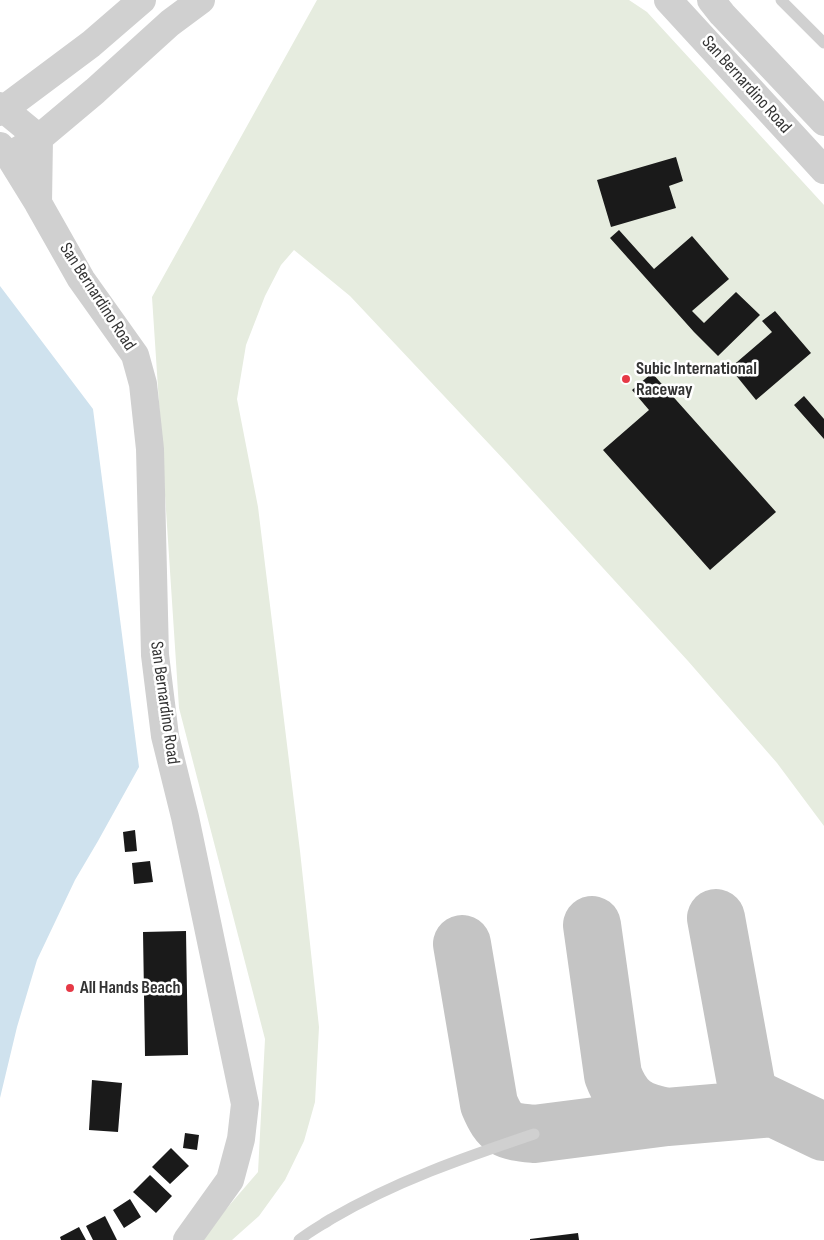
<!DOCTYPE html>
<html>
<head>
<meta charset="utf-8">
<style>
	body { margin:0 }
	canvas { display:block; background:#fff }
</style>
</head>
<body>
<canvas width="824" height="1240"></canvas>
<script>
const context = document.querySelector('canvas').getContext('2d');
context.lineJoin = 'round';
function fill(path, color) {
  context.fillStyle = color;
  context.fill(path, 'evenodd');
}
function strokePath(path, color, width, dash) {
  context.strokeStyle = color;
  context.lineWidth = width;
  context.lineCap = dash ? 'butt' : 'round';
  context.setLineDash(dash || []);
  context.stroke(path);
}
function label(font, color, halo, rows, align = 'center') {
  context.font = font + ' "Sofia Sans Condensed",sans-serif';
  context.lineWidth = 5;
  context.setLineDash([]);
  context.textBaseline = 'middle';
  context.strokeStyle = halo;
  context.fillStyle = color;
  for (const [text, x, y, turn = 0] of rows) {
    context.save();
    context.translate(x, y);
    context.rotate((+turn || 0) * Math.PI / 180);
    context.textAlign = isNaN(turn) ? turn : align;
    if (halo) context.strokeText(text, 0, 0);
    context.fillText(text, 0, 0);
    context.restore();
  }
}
fill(new Path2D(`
	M317 0H629L647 12 824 205V826L777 763 688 661 507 463 350 296 294 250 281 265 265 296 246 345 237 399 258 507 300 851 319 1027 315 1102 304 1141 285 1180 259 1216 232 1240H204L202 1237 258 1172 265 1039 179 708 152 297Z`), '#e6ecdf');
fill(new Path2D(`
	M0 286 93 409 139 767 98 841 75 880 37 960 17 1027 0 1098Z`), '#cfe2ee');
strokePath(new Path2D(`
	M716 918 746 1083 749 1091 757 1100 824 1132
	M592 925 613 1075C624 1104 637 1111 667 1117
	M462 944 489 1104C500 1130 506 1131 534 1134L667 1117 773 1108`), '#c4c4c4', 58);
fill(new Path2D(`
	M676 157 683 181 669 186 676 208 611 227 597 180Z
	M619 230 654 269 692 236 729 279 692 311 704 323 736 292 760 315 718 356 694 332 610 238Z
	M775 311 811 353 756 400 730 368 772 332 762 321Z
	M652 373 776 512 710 570 603 450 649 410 632 390Z
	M804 396 824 419V439L794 405Z
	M135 830 137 851 125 852 123 832Z
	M150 861 153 882 134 884 132 863Z
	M186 931 188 1055 145 1056 143 932Z
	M92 1080 122 1083 118 1132 89 1130Z
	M185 1133 199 1135 197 1150 183 1148Z
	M171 1148 189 1166 170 1184 152 1167Z
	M150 1175 172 1196 156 1213 133 1192Z
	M130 1199 141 1217 124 1228 113 1210Z
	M105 1216 117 1240H93L86 1226Z
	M79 1227 86 1240H61L60 1237Z
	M578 1233 579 1240H530V1239Z`), '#1a1a1a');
strokePath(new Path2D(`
	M781 0 824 43
	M299 1240C309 1232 320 1226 331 1219 396 1181 463 1158 534 1134`), '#d0d0d0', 11);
strokePath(new Path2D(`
	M668 0 824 170
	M711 0 722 14 824 122
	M0 106 39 138 38 203
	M0 112 91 44 142 0
	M0 146 9 156 38 203 81 279 135 355 143 384 150 449 155 655 165 736 185 817 245 1104 241 1139 230 1180 187 1240
	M9 156 39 138 95 91 170 23 201 0`), '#d0d0d0', 28);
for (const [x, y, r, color] of [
	[626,379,5,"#e63946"],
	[70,988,5,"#e63946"]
]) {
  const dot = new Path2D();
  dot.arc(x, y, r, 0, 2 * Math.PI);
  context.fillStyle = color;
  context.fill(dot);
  strokePath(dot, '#fff', 2);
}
label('18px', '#333', '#fff', [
	["San Bernardino Road",746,85,48],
	["San Bernardino Road",97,297,57],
	["San Bernardino Road",164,703,82]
]);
label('bold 18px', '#333', '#fff', [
	["Subic International",636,369],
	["Raceway",636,390],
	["All Hands Beach",80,988]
], 'left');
</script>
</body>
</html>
